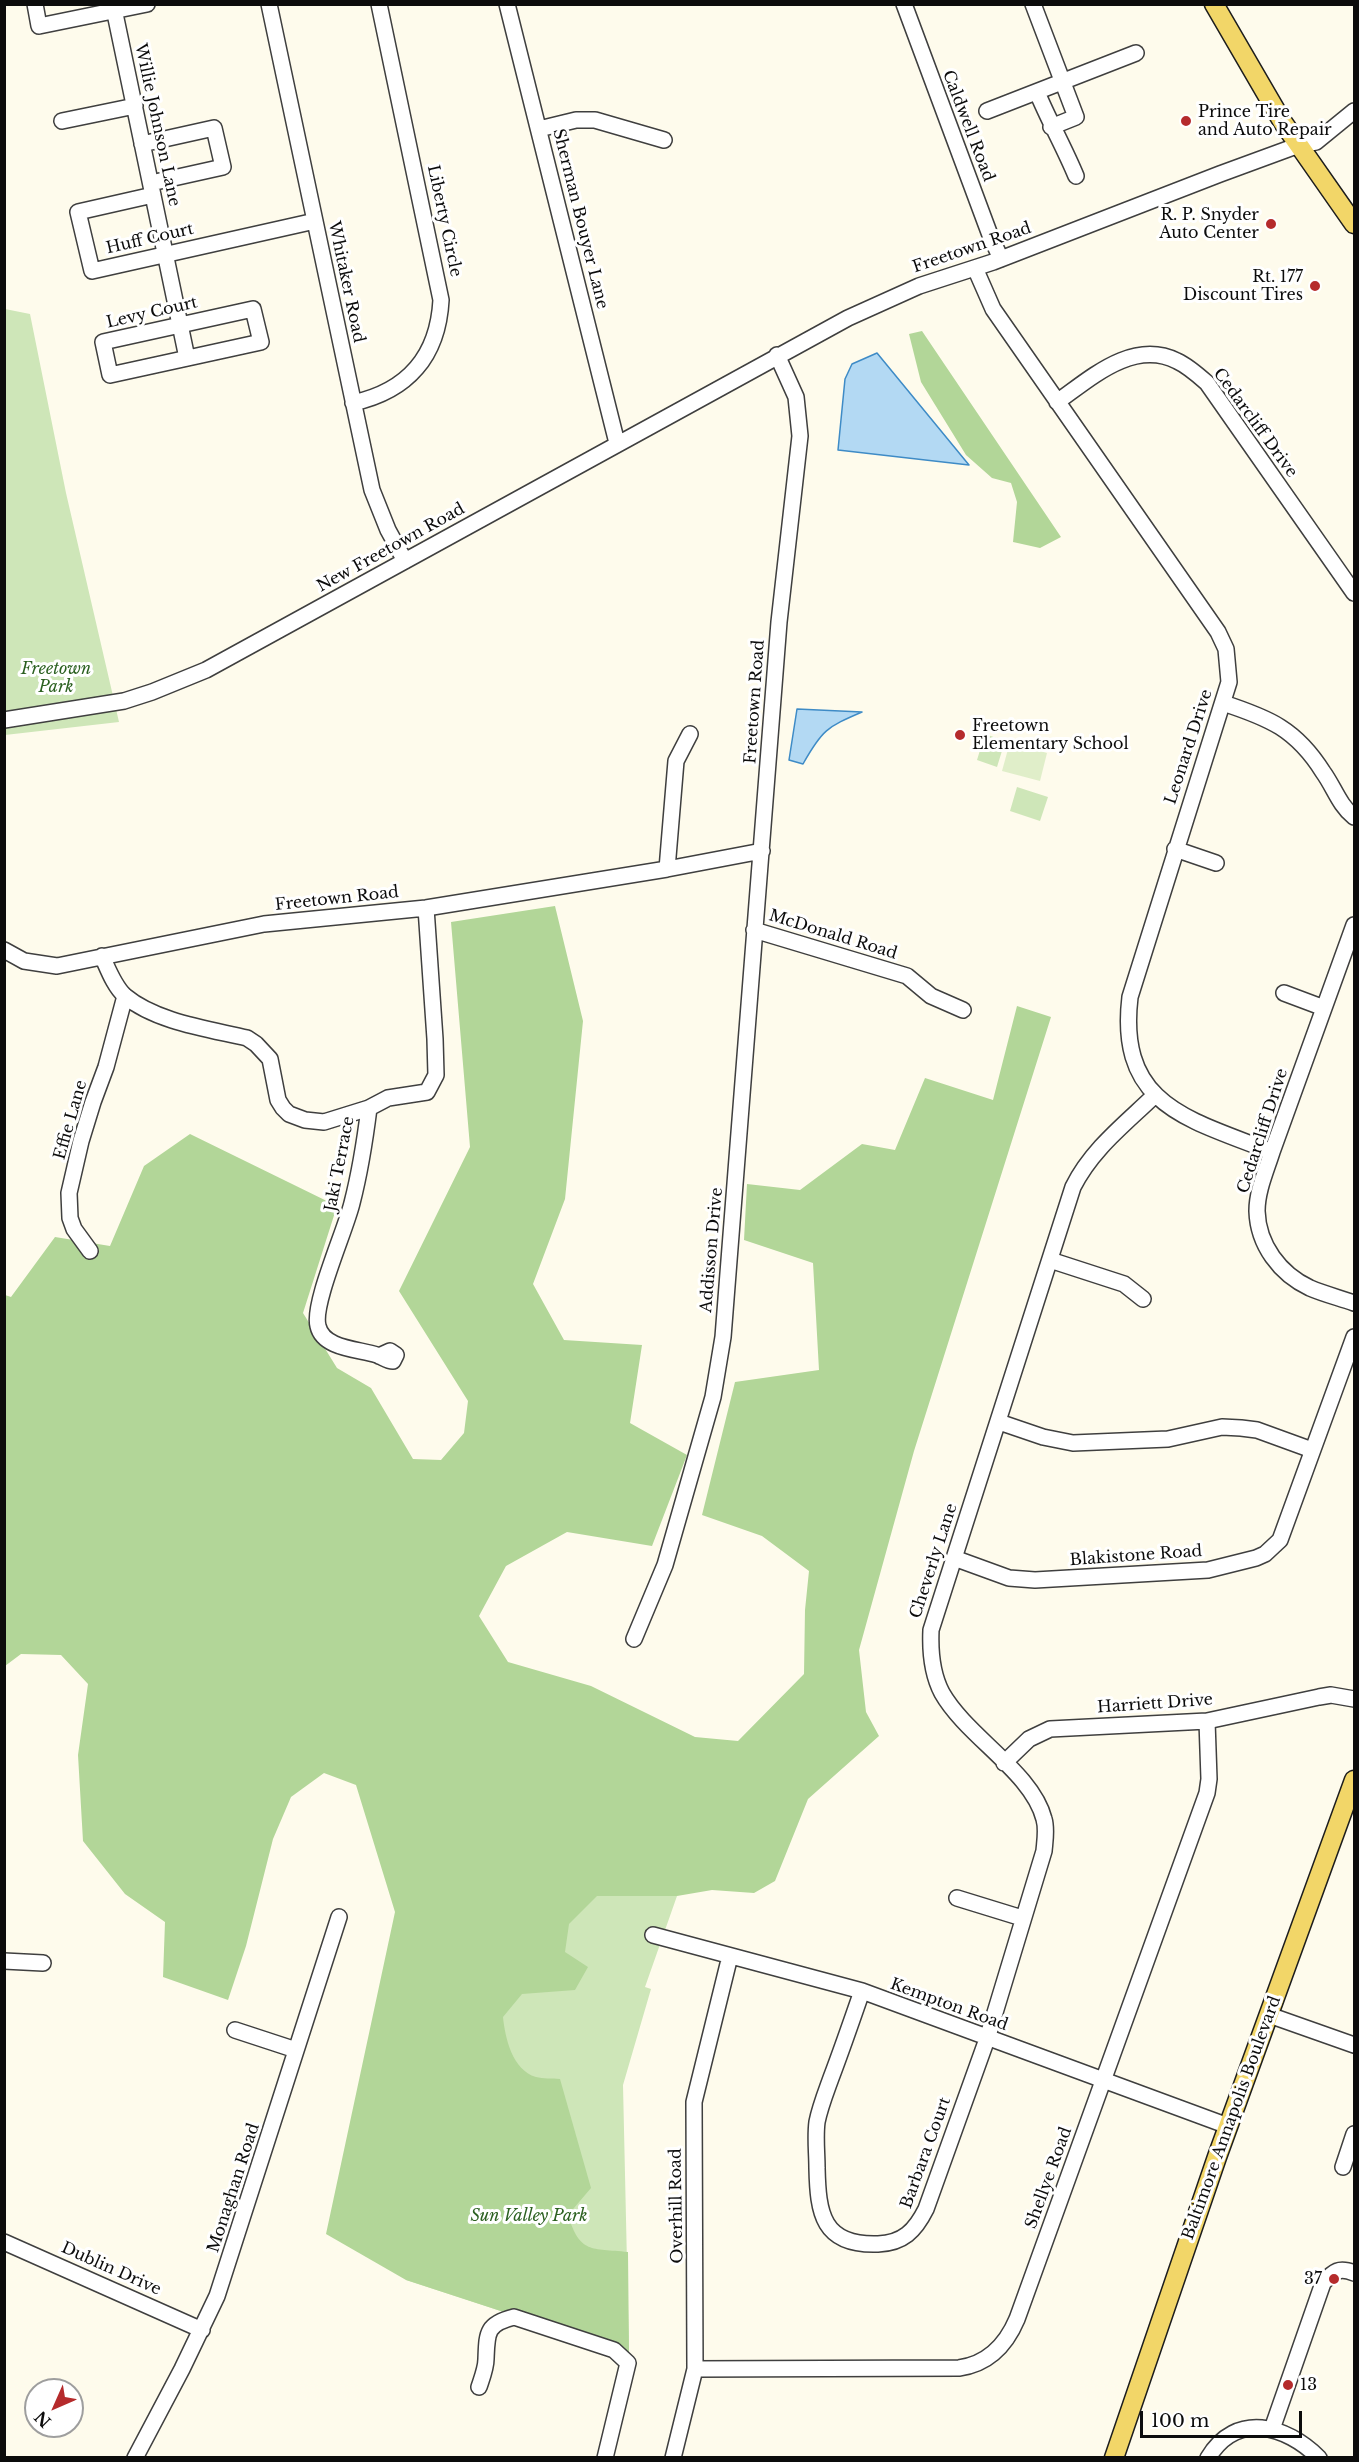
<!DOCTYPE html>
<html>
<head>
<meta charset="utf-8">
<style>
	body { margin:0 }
	#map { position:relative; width:1359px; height:2462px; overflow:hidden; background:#fefbec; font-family:"Libre Baskerville",serif }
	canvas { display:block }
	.frame { position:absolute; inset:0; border:6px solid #0c0c0c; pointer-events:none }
	.north { position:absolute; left:24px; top:2378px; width:60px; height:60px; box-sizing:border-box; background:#fff; border:2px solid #9e9e9e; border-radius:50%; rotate:225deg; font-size:16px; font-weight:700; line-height:24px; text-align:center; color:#0c0c0c }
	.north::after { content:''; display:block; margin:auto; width:21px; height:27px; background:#b52b2c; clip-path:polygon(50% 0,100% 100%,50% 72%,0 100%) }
	.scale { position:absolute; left:1140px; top:2411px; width:162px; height:27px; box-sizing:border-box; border:3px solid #0c0c0c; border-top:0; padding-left:8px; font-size:18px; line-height:21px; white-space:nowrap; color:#0c0c0c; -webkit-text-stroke:4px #fff; paint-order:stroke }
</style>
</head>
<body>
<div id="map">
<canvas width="1359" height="2462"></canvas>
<div class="frame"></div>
<div class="north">N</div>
<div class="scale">100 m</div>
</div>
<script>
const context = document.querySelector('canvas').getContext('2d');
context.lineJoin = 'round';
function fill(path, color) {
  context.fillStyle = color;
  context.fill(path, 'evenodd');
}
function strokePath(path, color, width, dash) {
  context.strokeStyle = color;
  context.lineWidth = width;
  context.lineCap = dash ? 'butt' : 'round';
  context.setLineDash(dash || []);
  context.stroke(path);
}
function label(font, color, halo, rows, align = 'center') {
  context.font = font + ' "Libre Baskerville",serif';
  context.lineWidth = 6;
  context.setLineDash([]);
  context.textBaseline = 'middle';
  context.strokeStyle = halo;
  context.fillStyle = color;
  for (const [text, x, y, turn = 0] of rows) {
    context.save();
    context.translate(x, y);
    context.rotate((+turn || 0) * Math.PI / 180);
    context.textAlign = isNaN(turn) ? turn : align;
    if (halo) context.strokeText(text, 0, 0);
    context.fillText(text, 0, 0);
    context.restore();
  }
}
fill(new Path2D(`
	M5 309 30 314 66 493 119 722 5 735Z
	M985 734 1005 741 997 767 977 760Z
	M1017 787 1048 797 1040 821 1010 811Z
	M541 1855 677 1896 645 1987 651 1989 623 2085 629 2353 406 2280Z`), '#cee6b8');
fill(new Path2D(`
	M922 331 1061 537 1040 548 1013 542 1017 502 1011 483 992 478 966 455 921 382 909 334Z
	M555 906 583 1021 565 1199 533 1284 564 1340 642 1345 630 1423 687 1455 652 1546 567 1532 506 1566 479 1616 508 1662 591 1686 695 1737 738 1741 804 1674 805 1610 809 1571 762 1536 702 1515 735 1382 819 1370 813 1263 744 1240 747 1184 800 1190 862 1144 895 1150 925 1078 993 1100 1017 1006 1051 1017 914 1451 859 1650 866 1712 879 1736 808 1799 775 1881 754 1893 712 1890 677 1896H597L569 1924 565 1952 588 1967 575 1990 522 1994 503 2017C505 2037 512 2070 536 2077 543 2079 552 2078 560 2079L591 2188 568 2215C580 2254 591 2248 628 2252L629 2353 406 2280 326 2234 395 1912 356 1785 324 1773 291 1797 273 1839 246 1946 228 2000 163 1977 165 1922 125 1894 83 1841 78 1755 88 1684 61 1655 21 1654 5 1666V1295L11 1297 55 1237 110 1246 144 1166 190 1134 337 1206 303 1313 337 1368 371 1388 413 1459 441 1460 464 1433 468 1401 399 1291 470 1147 451 922Z`), '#b2d698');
fill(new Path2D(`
	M1010 742 1047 753 1040 781 1002 771Z`), '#e0eec9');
const water = new Path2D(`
	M877 353 969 465 838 450 845 379 852 364Z
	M797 709 862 712C827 727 822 730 803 764L789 760Z`);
fill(water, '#b3d9f3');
strokePath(water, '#3e8bc6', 1.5);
const minor = new Path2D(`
	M35 4 39 26 147 4
	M113 4 187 358
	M269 4 372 490 388 530 405 561
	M507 4 617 443
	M904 4 990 235 1001 259
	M1033 4 1076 117 1051 127
	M1037 92C1049 121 1064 147 1076 176
	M987 111 1136 53
	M62 121 135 106
	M539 129 576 120H595L664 140
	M142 144 214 128 223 167 151 183
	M153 195 78 212 92 271 315 221
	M975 268 993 309 1218 632 1226 649 1229 682 1130 997C1117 1106 1189 1119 1272 1152
	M253 309 261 342 110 375 103 342Z
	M1057 402C1091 378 1133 339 1177 361 1188 366 1198 375 1207 383L1354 593
	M353 403C408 391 438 356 441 300L379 4
	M1223 703C1269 718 1296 729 1323 772 1334 787 1339 805 1354 817
	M4 720 124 701 152 692 206 670 848 318 919 286 993 262 1220 174 1299 145 1316 142 1354 111
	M1175 849 1216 863
	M667 869 676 761 690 734
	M1354 925 1272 1152C1266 1171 1257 1191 1257 1211 1258 1245 1280 1274 1310 1288 1324 1294 1340 1298 1354 1303
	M754 930 907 976 931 996 963 1010
	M4 950 24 961 57 966 264 924 426 908 667 869 762 851
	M102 956C108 969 114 986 125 996 156 1022 209 1029 247 1038L256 1044 270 1059 278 1100 283 1108 289 1114 305 1120 324 1122 369 1108 388 1098 427 1092 436 1075 435 1039 426 908
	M1284 993 1324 1008
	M369 1108C365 1140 360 1172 352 1203 346 1229 312 1304 318 1326 323 1349 359 1349 377 1355 383 1357 387 1361 393 1361L396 1355 390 1351 379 1356
	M90 1251 74 1229 70 1218 69 1193 81 1141 93 1102 106 1067 125 996
	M1050 1260 1124 1284 1143 1299
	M999 1422 1043 1437 1073 1443 1168 1439 1222 1427 1241 1428 1257 1430 1312 1450
	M954 1558 1009 1578 1035 1580 1208 1570 1256 1558 1265 1554 1280 1540 1354 1337
	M634 1639 665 1565 713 1397 723 1337 779 622 800 436 796 397 777 355
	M1004 1763 1029 1739 1050 1729 1207 1721 1319 1697 1331 1695 1354 1699
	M957 1898 1022 1918
	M653 1935 862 1991 1228 2126
	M4 1961 43 1963
	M862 1991C852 2020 842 2049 831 2078 826 2092 820 2107 817 2122 815 2137 817 2153 817 2168 818 2213 822 2246 878 2244 903 2243 915 2231 926 2209L987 2039 1044 1851C1045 1840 1047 1829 1044 1819 1032 1772 967 1737 942 1693 932 1674 930 1652 931 1630L1073 1187C1092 1149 1125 1124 1155 1095
	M1269 2015 1354 2045
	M235 2030 296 2050
	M1343 2167 1354 2134
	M4 2242 202 2330
	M695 2369 959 2368C988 2364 1006 2345 1017 2319L1207 1793 1209 1779 1207 1721
	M479 2387C482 2378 486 2368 486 2359 487 2333 486 2324 514 2317L614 2350 628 2363 605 2458
	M1272 2429 1323 2283C1334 2271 1339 2267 1354 2273
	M135 2458 182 2369 217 2296 339 1917
	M673 2458 695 2369 694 2102 730 1956
	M1208 2458C1236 2411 1286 2425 1319 2458`);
const major = new Path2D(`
	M1214 4 1282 121 1354 224
	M1114 2458 1217 2157 1354 1780`);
strokePath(minor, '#3f3f3f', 18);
strokePath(major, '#1d1d1d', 21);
strokePath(minor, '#fff', 15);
strokePath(major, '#f2d668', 18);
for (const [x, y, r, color] of [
	[1186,121,6,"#b52b2c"],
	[1271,224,6,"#b52b2c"],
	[1315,286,6,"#b52b2c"],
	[960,735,6,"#b52b2c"],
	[1334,2279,6,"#b52b2c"],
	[1288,2385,6,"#b52b2c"]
]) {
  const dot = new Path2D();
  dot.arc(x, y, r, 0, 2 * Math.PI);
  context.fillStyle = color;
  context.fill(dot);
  strokePath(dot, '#fff', 2);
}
label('16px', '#0c0c0c', '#fff', [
	["Prince Tire",1198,112],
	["and Auto Repair",1198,130],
	["R. P. Snyder",1259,215,"right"],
	["Auto Center",1259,233,"right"],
	["Rt. 177",1303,277,"right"],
	["Discount Tires",1303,295,"right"],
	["Freetown",972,726],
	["Elementary School",972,744],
	["37",1322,2279,"right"],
	["13",1300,2385]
], 'left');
label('16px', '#0c0c0c', '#fff', [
	["Willie Johnson Lane",157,125,78],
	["Caldwell Road",968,126,69],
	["Sherman Bouyer Lane",580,219,76],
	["Liberty Circle",444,221,78],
	["Huff Court",150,239,-13],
	["Freetown Road",972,248,-19],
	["Whitaker Road",346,282,78],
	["Levy Court",152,313,-13],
	["Cedarcliff Drive",1255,423,54],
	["New Freetown Road",391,548,-29],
	["Freetown Road",755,702,-86],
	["Leonard Drive",1189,747,-72],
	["Freetown Road",337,899,-6],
	["McDonald Road",833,935,17],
	["Effie Lane",71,1120,-74],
	["Cedarcliff Drive",1263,1131,-72],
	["Jaki Terrace",340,1164,-79],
	["Addisson Drive",712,1250,-85],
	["Blakistone Road",1136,1556,-4],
	["Cheverly Lane",934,1561,-72],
	["Harriett Drive",1155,1704,-4],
	["Kempton Road",949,2005,20],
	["Baltimore Annapolis Boulevard",1232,2118,-70],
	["Barbara Court",926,2153,-70],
	["Shellye Road",1049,2178,-70],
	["Monaghan Road",234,2188,-72],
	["Overhill Road",677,2206,-91],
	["Dublin Drive",111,2269,24]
]);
label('italic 16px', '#2b6020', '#fff', [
	["Freetown",56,669],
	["Park",56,687],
	["Sun Valley Park",529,2216]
]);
</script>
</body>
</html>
